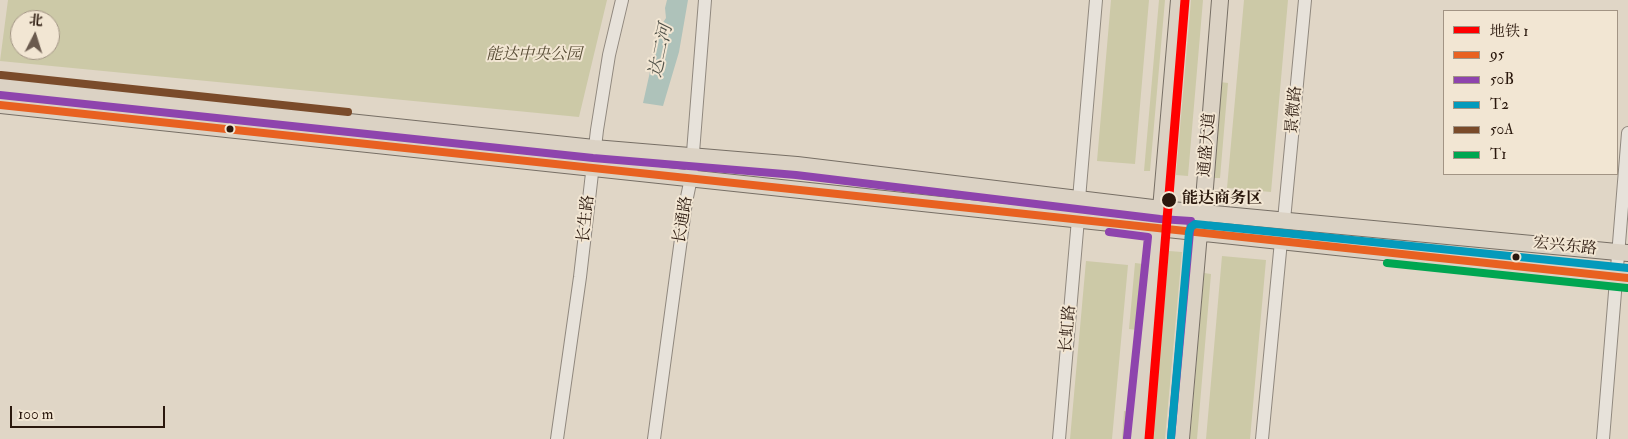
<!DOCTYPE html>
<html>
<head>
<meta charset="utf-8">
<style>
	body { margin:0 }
	#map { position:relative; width:1628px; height:439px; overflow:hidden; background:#e0d6c6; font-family:"IM FELL Double Pica","Noto Serif SC",serif }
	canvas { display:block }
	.legend { position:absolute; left:1443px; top:10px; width:175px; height:165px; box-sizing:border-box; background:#f2e6d3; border:1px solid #a29484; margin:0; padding:6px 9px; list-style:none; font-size:15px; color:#2a180d }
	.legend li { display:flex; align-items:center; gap:10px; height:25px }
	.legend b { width:25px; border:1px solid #a29484 }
	.north { position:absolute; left:10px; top:10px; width:50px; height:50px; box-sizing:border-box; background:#f2e6d3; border:1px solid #a29484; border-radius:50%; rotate:5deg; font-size:14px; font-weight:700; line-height:20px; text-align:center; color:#2a180d }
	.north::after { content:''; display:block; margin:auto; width:18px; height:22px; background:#6a5a4e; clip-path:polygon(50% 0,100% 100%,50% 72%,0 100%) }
	.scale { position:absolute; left:10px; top:406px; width:155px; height:22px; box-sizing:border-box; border:2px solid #2a180d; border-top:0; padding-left:6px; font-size:15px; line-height:18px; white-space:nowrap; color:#2a180d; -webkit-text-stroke:4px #f2e6d3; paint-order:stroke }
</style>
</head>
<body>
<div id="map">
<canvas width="1628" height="439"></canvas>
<ul class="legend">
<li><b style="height:6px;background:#f00"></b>地铁 1</li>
<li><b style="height:6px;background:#e86121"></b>95</li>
<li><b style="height:6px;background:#8e44ad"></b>50B</li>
<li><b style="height:6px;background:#049abb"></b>T2</li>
<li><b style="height:6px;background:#7a4b2a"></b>50A</li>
<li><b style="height:6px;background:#00a651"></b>T1</li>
</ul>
<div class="north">北</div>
<div class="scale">100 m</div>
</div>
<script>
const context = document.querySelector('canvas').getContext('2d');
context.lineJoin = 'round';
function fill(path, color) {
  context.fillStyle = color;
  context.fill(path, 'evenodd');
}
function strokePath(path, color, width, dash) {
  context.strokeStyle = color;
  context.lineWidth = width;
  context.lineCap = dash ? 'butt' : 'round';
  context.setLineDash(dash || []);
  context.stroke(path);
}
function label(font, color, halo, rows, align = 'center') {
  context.font = font + ' "IM FELL Double Pica","Noto Serif SC",serif';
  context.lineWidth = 4;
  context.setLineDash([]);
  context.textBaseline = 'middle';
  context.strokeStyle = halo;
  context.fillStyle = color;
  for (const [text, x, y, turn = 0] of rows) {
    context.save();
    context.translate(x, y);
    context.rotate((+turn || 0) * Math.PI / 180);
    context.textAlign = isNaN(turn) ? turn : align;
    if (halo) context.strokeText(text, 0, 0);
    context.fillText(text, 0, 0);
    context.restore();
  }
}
fill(new Path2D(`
	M8 0H607L579 117 0 61ZM20 20H50V50H20Z
	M1111 0H1149L1135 164 1097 161Z
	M1159 0H1165L1150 171H1144Z
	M1191 0H1203L1188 176 1176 175Z
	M1244 0H1288L1271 192 1227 188Z
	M1220 82 1228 83 1220 178H1212Z
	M1169 251 1182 252 1165 439H1152Z
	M1222 256 1266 260 1250 439H1206Z
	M1086 261 1128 265 1112 439H1070Z
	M1135 263 1143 264 1137 330 1129 329Z
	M1204 273 1211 274 1197 439H1190Z
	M1124 411 1131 412 1129 439H1122Z`), '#ccc9a7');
fill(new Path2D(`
	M667 0H688L679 52 663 106 643 103 660 27 666 18 665 8Z`), '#aec2ba');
const minor = new Path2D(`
	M1079 199 1096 0
	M1284 220 1305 0
	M557 439 580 277 597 130 609 55 622 0
	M654 439 686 202 691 178 705 0
	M1059 439 1078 219
	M1262 439 1281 241
	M1603 439 1628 133`);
const major = new Path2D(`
	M0 85 594 148 797 165 1161 209 1628 253
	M0 105 1628 278
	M1137 439 1161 209 1179 0
	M1181 439 1199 233 1203 212 1220 0`);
strokePath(minor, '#90887e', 14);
strokePath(major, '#776f65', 18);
strokePath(minor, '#e7e2da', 12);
strokePath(major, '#dbd2c4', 16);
strokePath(new Path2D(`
	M0 105 1628 278`), '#e86121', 8);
strokePath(new Path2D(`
	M0 95 593 158 796 175 1160 219 1191 221 1171 438
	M1109 232 1148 237 1127 438`), '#8e44ad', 8);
strokePath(new Path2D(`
	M1171 438 1189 232 1191 227 1195 224 1628 268`), '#049abb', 8);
strokePath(new Path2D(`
	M1 75 348 112`), '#7a4b2a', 8);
strokePath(new Path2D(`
	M1387 263 1627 288`), '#00a651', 8);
strokePath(new Path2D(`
	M1149 439 1185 0`), '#f00', 9);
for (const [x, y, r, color] of [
	[230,129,4.5,"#2a180d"],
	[1169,200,8,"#2a180d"],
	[1516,257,4.5,"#2a180d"]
]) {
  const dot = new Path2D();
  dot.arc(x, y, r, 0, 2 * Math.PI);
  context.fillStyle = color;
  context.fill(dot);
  strokePath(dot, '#f2e6d3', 2);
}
label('italic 16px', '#564a33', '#f2e6d3', [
	["能达中央公园",534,56]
]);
label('16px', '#2a180d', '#f2e6d3', [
	["景微路",1295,110,-85],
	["通盛大道",1208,145,-85],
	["长生路",587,219,-84],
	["长通路",684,220,-81],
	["宏兴东路",1565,247,6],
	["长虹路",1069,329,-85]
]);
label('bold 16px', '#2a180d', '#f2e6d3', [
	["能达商务区",1182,200]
], 'left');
label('italic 18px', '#505148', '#f2e6d3', [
	["达二河",662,51,-78]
]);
</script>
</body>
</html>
